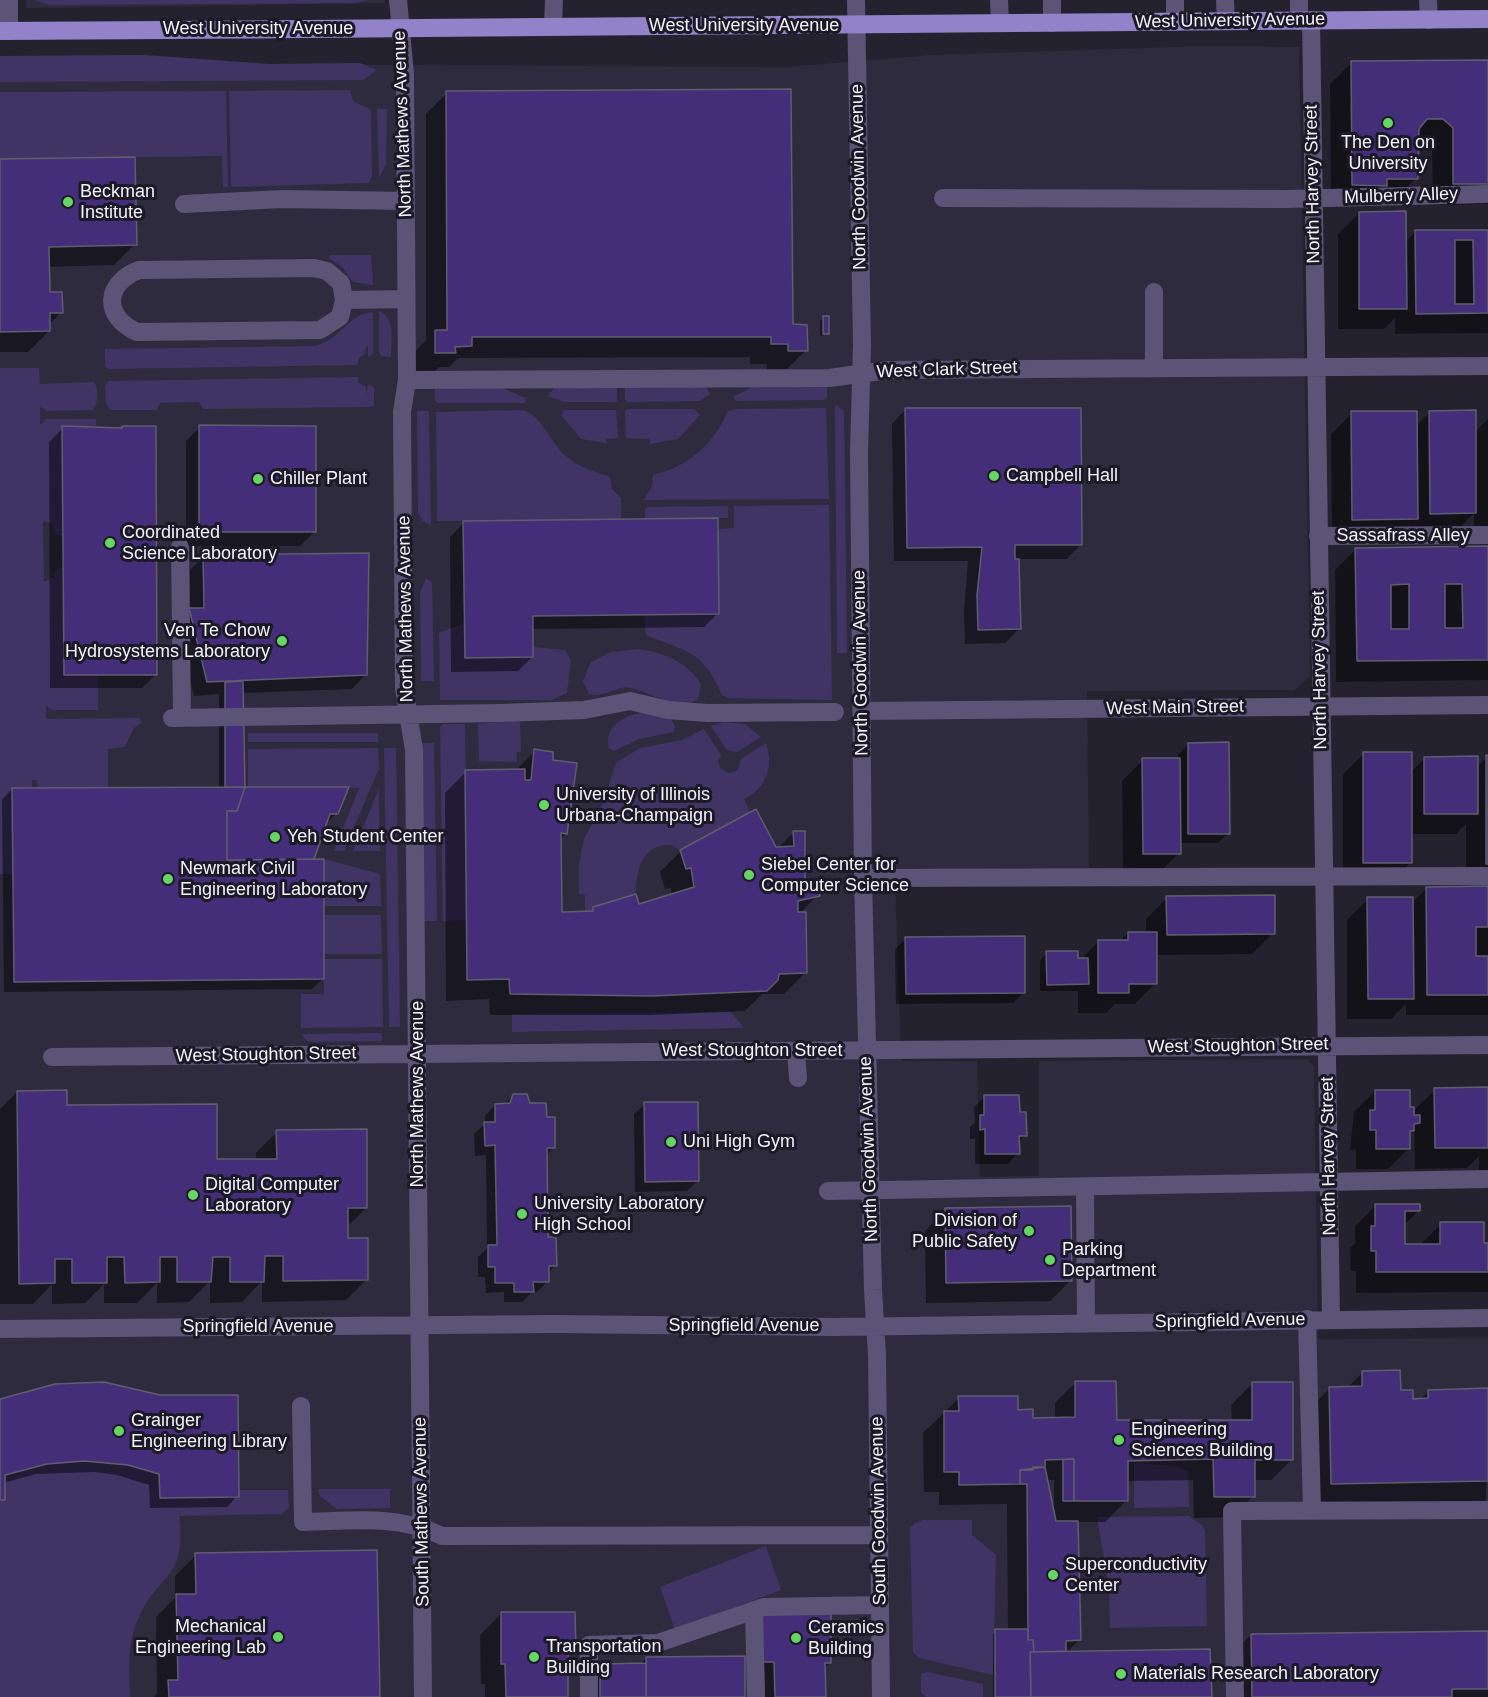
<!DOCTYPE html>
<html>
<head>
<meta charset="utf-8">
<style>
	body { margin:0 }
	canvas { display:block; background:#25222f }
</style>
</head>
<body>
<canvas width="1488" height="1697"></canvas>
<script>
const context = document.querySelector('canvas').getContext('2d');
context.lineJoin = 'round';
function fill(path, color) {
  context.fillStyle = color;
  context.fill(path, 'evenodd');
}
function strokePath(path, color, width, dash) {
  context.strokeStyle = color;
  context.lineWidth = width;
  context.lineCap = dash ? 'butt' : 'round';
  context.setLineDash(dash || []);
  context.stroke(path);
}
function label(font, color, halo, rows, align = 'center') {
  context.font = font + ' Arial,sans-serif';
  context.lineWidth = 6;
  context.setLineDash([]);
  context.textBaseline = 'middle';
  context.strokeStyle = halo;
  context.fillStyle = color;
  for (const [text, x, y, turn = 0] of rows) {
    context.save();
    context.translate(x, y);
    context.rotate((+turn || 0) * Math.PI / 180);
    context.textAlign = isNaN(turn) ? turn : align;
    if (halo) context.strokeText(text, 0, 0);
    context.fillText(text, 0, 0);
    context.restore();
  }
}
fill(new Path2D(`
	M26 0H385V3L26 8Z
	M1208 46 1299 47 1310 676 1294 690 1087 691 1089 881 895 885 901 1061H977L980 1177 1039 1176V1061L1308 1059 1314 1067 1318 1339 1488 1338V1697H0V63L787 67 933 55Z`), '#2f2b3e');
fill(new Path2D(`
	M34 0H369L356 3 49 5Z
	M144 55 269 64 360 63 377 70 363 80 0 82V56Z
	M350 90 353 101 371 110 372 176 369 183 231 187 229 91Z
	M226 91 228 187H223L222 156 0 159V92Z
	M377 109H387L386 165 379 177Z
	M330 255H371L373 285 353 282 342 267 329 258Z
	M379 311C396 317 391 341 391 357L382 356 379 353Z
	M373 312V354L368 357V346H366L365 354 359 358 357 365 109 369 105 366V349L315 346C342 339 347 314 373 312Z
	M0 368H39L40 384 94 382C99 388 98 404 93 410L48 411 40 407V425L46 419H96V426H62L63 535H55L52 524 43 521 44 582 54 577 56 569 63 568 64 675H98V710H52L46 706V719L139 718 142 722 133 729 125 747 108 749V787L38 788 37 780H32V788H12L13 874H0Z
	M358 377V382L366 387V396L368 385 374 387V405L371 407 203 409 199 402 160 403 157 410H111L106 404 105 386 109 381Z
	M827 385V398L823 400 736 401 733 397 754 386Z
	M617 387V401L615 402H564L548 396 554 388Z
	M625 387H706L710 394 700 401 628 402 625 399Z
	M435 388H502L526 398 525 403H438L435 400Z
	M835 405 844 411 847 653H837Z
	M826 408 829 499 644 500 652 486 653 475C688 467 714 444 728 411L736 409Z
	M628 409H694L700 415 678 439 650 444V439L626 438 625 411Z
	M522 410C542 414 551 445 567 457 579 467 595 472 610 477L612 489 621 498V520L437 521 436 412Z
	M564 410H616L618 438 606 439V443L581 439 561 415Z
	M417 411H428L429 414 431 525 423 521 418 512Z
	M829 505 832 700 728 698 722 695C701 648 688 653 646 635L644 614H719V529L734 528V506Z
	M728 506V518L645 519V509L648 507Z
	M426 578 432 582 434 681H421L420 593Z
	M464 623 465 658 533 657V647L565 650 571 660 567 693 551 700H440L439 633Z
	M638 649C662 652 689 662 701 685L698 699C676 713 652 691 630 688 616 685 604 699 589 694L583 681 591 662 611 652Z
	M643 713 670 718 675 726 674 732 639 739 614 751 609 748C603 727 625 714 643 713Z
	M520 720 521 752H516L517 762 479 761 478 724Z
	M724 722 745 724 761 737 737 752 727 750 711 726Z
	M443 724H465L467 920 443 921 440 727Z
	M704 729 721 755 718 761 721 769 728 773 737 771 741 759 766 743C774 766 767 788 744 799L750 812 680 850 672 845C642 843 636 870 636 894L593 907V911H585V895L579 894V864L584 839 603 803 616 763 640 748 682 740Z
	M248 733H378V742H248Z
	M421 743H434L437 921H424Z
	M378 748 379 768 344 851H334L359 788 248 787V749Z
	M384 748H396L400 1027H389Z
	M379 789 380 851H353Z
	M324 859 380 874 381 906H324Z
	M324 915H381L382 954H324Z
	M324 959H382L383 1027 301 1028V994H324Z
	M731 1012 744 1028 512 1032V1014Z
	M382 1033V1041L314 1042 307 1041 301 1034Z
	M85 1461 128 1465 159 1474 160 1498 238 1497V1490H288L289 1508 282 1514 179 1516C187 1581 159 1571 138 1619 127 1644 129 1670 130 1697H0V1500L5 1475 47 1464Z
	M1134 1463 1176 1466 1188 1471 1189 1507 1134 1508Z
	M318 1489H390V1508L337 1509 320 1496Z
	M1189 1516 1202 1525 1205 1531 1207 1626 1110 1628 1109 1587 1097 1517Z
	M923 1520H972V1535L996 1555 993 1675 919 1658 913 1652 910 1528 915 1523Z
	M766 1546 781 1590 675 1630 660 1587Z
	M927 1672 983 1684V1697H926L921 1692V1674Z`), '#403464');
fill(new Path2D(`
	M1488 62V204L1433 205 1432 149 1422 139H1417L1416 178 1395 199 1331 206 1330 84 1351 63Z
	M447 93 792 326 806 350 785 371H767V364H750V357L458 358 449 367H439L433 373H415V352L426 340V114Z
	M0 161 135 244 114 265 48 267V294L61 312 49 325V331L28 352H0Z
	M1359 213 1405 242 1415 232 1488 231V333L1395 334V318L1384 329H1338V234Z
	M823 318 827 334 820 336V321Z
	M906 409 1081 544 1067 559H1018L1019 629 1005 643 965 644 964 611 968 561H894L892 424Z
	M1352 413 1415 427 1429 413 1474 433 1488 419V538H1474V513L1454 534 1409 535V525L1395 539 1332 540 1331 434Z
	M122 427 156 674 142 688H50L49 442 63 428 120 430Z
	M200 427 314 532 300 546H186V441Z
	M464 523 718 613 704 627 532 629V657L518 671 451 672 450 537Z
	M1488 547V680L1336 682 1335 570 1356 549Z
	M204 556 366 674 352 689 242 693 244 787 241 789 337 813 325 824 312 861 323 979 312 989 4 992 2 800 12 789H219V694L194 696 176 623 190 609V570Z
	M1188 744 1228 833 1218 843H1179V853L1158 874 1123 875 1122 781 1143 760H1178V755Z
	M535 751 565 834 560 839 561 913H590L594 909 638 906 672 896 671 888 665 889 660 872 681 851 778 848 794 832 803 886 818 895 800 913 805 973 784 994H762L745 1011 650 1015H490L489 999 446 1001 445 793 466 772 515 771Z
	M1364 753 1411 772 1425 758 1476 767 1488 757V884H1466V824L1456 834H1411V862L1390 883H1343V774Z
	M1427 888H1488V1015H1406V1004L1391 1019H1347V920L1368 899 1411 904Z
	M1167 898 1273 933 1252 954 1155 955 1156 983 1135 1004H1115L1106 1013H1078V991H1040V960L1047 953 1080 960 1099 941H1120L1128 933H1146V919Z
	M906 939 1024 992 1013 1003 896 1004 895 949Z
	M1435 1090 1488 1097V1186H1479V1156L1467 1168 1415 1169 1414 1129 1409 1134V1148L1388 1169H1356V1150H1350L1354 1112 1375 1091 1412 1112Z
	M17 1092 65 1106 216 1161H256V1153L277 1132 366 1208 347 1227V1240L367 1279 346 1300 262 1302V1281L242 1302 210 1303V1281L189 1302 157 1303V1283L137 1303H104V1284L85 1303 52 1304V1284L33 1304H0V1109Z
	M513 1096 545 1118 554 1147 546 1155 547 1239 555 1266 548 1273V1281L537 1292H532L522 1302H504V1292L486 1293 485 1277H478V1257L487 1248 486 1155 475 1156 474 1134 485 1124V1116L495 1105H504Z
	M985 1097 1018 1113 1025 1135 1018 1142V1153L1008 1164H975V1139H970V1127L975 1122 974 1107Z
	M645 1104 697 1181 687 1191 635 1192 634 1114Z
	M1376 1205 1418 1211 1403 1226 1404 1246H1419L1441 1224 1482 1244H1488V1292L1356 1293V1271H1351L1350 1248 1355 1243V1226Z
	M946 1210 1071 1280 1050 1301 926 1303 925 1231Z
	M1363 1372 1412 1400H1420L1428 1391 1488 1390 1486 1501 1311 1505 1308 1410 1329 1389 1347 1388Z
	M1076 1382 1115 1422 1232 1421 1231 1405 1252 1384 1292 1459 1271 1480H1253V1496L1232 1517 1194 1518 1193 1480 1126 1481V1501L1105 1522H1076L1079 1640 1066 1653 1210 1697H993V1634L996 1631 1008 1630 1007 1504 939 1505V1492H924L923 1433 959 1398 1017 1411 1032 1419H1055V1403ZM1047 1480H1054V1510H1052Z
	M0 1400 237 1496 227 1507 150 1508 149 1485 117 1475 95 1472 36 1474 3 1483V1499L0 1502Z
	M196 1555 379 1697H154L157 1693 156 1617 175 1598V1576Z
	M501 1614 574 1649 566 1657 567 1697H485V1684H481L480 1635Z
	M751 1625 830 1663 824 1669V1697H765V1672H751Z
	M1488 1632V1697H1231L1230 1656 1251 1635Z
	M646 1658 744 1697H580V1686L601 1665H640Z`), '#0007');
const building = new Path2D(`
	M1488 60V184H1453V128L1443 119H1427L1419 129 1418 179H1387V186L1352 185 1351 61Z
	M791 89 793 324 807 325 808 351H788V344H771V337H472V346L455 347 456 353H435V330H447L446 91Z
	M135 157 137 245 49 247 50 292H62L63 313H50V331L0 332V159Z
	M1406 211 1407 309H1359V212Z
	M1415 230H1488V313L1416 314ZM1455 240H1473L1474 304H1455Z
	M823 316H829V334H823Z
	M905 408H1081L1082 545H1015V559H1019L1021 629 978 630 977 595 982 547 907 548Z
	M1476 410V513L1430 514 1429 411Z
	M1351 411H1417L1418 519 1352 520Z
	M199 425 316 426V532H199Z
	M62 426 122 428V426H156L157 675H64Z
	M718 518 719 614 533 616V657L465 658 463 521Z
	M1488 546V660L1357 661 1355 548ZM1409 584V629H1391V585ZM1445 584H1462L1463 628H1445Z
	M369 553 367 675 207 682 189 608H204L203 555Z
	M243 681 245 787H225V682Z
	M1229 742 1230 834H1188V743Z
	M534 749 553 752V760L577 763 567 834 561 833 562 912 593 911V907L636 894 639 904 694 887 691 868 686 869 680 850 756 809 776 847 794 846 793 831H805V884L816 882 820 896 798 901V912H806L807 973 779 974 778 980 767 991 651 996 510 994 509 979 467 980 465 770 525 769V780H531Z
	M1363 752H1412V863H1363Z
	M1486 755H1488V864H1486Z
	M1478 756V814H1424V757Z
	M1142 758H1180L1181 854H1143Z
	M245 787 237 811H227V860L324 859V979L14 982 12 788Z
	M245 787H349L338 814H330L314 859 227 860V811H237Z
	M1488 886V927H1476V956H1488V995H1427L1426 887Z
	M1275 895V934L1167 935 1166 896Z
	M1367 897H1413L1414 999H1368Z
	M1128 932H1157V984H1129V993H1098V940H1128Z
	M1025 936V993L906 994 905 937Z
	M1046 951H1078V958H1088L1089 984 1047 985Z
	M1488 1087V1148H1435L1434 1088Z
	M67 1090V1105L217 1104V1159H277L276 1130 367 1129V1208H348V1238H368V1280L283 1281V1256H265L264 1282H230V1257H213L211 1282H177V1257H160V1282L125 1283 124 1257H107V1283H72V1259H55V1283L19 1284 17 1091Z
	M1375 1090H1410V1107H1414V1115H1420V1123L1414 1124V1131H1410V1149H1376V1130H1370V1110H1375Z
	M513 1094H527L530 1103H546L547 1117H555V1148H547L548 1237H556L557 1266H549V1282H533L534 1292H514V1283H495V1267H488V1245H497L495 1145 485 1146 484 1122H495V1104L510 1103Z
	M984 1095H1019L1020 1112H1026L1027 1136H1019L1020 1154H985V1129L980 1130V1115H984Z
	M644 1102H698L699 1181 645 1182Z
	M1375 1204H1420V1211H1405V1244H1440V1222H1484V1243H1488V1272H1376V1251H1371V1226H1375Z
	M1071 1206 1072 1281 946 1283 945 1208Z
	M1400 1370 1401 1390H1413V1399L1428 1398V1390L1488 1388V1481L1331 1484 1329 1387 1362 1386V1371Z
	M1075 1381H1116L1117 1420H1252V1382H1293V1460H1255V1497H1214L1213 1459 1128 1461V1501H1074V1459L1045 1460V1467L1020 1470V1484L959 1485V1472H944V1411H959L958 1396H1018V1410L1033 1409V1418L1075 1417Z
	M104 1382 160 1395H238L239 1497 160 1498 159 1474 128 1465 84 1461 47 1464 5 1475V1500H0V1399L55 1384Z
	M1068 1459H1074V1501H1063V1460Z
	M1033 1467H1045L1056 1521H1078L1081 1640 1066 1641V1651L1034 1652 1033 1640H1028L1027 1484H1020V1470H1033Z
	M377 1550 380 1697H169L168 1680H178L176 1594H196L195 1553Z
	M501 1612H575L576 1650H568V1697H506L505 1664H501Z
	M761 1613H831V1663H825L826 1697H775L774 1662H761Z
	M995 1629H1028V1640H1033L1034 1652H1030L1031 1697H995Z
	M1488 1631V1689H1452V1697H1252L1251 1634Z
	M1210 1649 1212 1697H1031L1030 1652Z
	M745 1656V1697H646V1657Z
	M646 1663V1697H600V1664Z`);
fill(building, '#452e79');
strokePath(building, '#605d6d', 1.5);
strokePath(new Path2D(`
	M398 0 405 74 407 380 402 412 404 688 414 750 423 1697
	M856 0 862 345 859 453 863 878 873 1290 877 1355 881 1697
	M999 0 1000 23
	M1175 0V22
	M1225 0 1226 21
	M1299 0V21
	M1428 0 1429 20
	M1311 20 1331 1319
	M1052 23V0
	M553 26 554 0
	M9 31V0
	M943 198 1287 199 1488 194
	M184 204 283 199 406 201
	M1154 292V366
	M344 300 340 317 320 330 137 332C102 316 105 283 139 270L314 268 327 271 341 283 344 300 406 299
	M407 380 829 378 889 370 1488 366
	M1318 536 1488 535
	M180 547 182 717
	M862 711 1488 705
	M172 718 501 713 584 710 630 701 668 710 707 713 835 712
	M863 878 1488 876
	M796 1051 798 1078
	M52 1057 1488 1045
	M1085 1187 1086 1324
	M828 1191 1488 1179
	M1307 1319 1312 1510
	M0 1329 554 1324 835 1327 1488 1318
	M301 1406 303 1522C351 1521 398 1514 442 1536L879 1535
	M754 1610 756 1697
	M589 1697V1645L658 1643 764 1607 880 1605
	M1235 1697 1232 1511 1488 1510`), '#5b5476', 18);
strokePath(new Path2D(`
	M0 31C496 28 992 26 1488 19`), '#9282c9', 18);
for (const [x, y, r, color] of [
	[1388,123,6,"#67d466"],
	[68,202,6,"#67d466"],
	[994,476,6,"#67d466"],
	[258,479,6,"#67d466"],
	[110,543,6,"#67d466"],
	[282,641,6,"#67d466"],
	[544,805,6,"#67d466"],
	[275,837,6,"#67d466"],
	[749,875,6,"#67d466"],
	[168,879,6,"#67d466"],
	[671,1142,6,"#67d466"],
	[193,1195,6,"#67d466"],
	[522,1214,6,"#67d466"],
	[1029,1231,6,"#67d466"],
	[1050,1260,6,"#67d466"],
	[119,1431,6,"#67d466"],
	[1119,1440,6,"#67d466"],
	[1053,1575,6,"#67d466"],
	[278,1637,6,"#67d466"],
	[796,1638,6,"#67d466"],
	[534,1657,6,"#67d466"],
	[1121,1674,6,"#67d466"]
]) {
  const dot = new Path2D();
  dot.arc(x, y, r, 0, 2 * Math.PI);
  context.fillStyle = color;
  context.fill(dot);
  strokePath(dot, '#1b1925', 2);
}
label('18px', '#f4f2fc', '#1b1925', [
	["West University Avenue",1230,21,-1],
	["West University Avenue",744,26],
	["West University Avenue",258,29],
	["North Mathews Avenue",403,124,-92],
	["North Goodwin Avenue",859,177,-91],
	["North Harvey Street",1313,184,-91],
	["Mulberry Alley",1401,196,-2],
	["West Clark Street",947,370,-2],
	["Sassafrass Alley",1403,536],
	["North Mathews Avenue",406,609,-91],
	["North Goodwin Avenue",861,663,-91],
	["North Harvey Street",1320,670,-91],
	["West Main Street",1175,708,-1],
	["West Stoughton Street",1238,1046,-1],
	["West Stoughton Street",752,1051],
	["West Stoughton Street",266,1055,-1],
	["North Mathews Avenue",418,1094,-90],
	["North Goodwin Avenue",869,1149,-92],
	["North Harvey Street",1329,1156,-91],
	["Springfield Avenue",1230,1321,-1],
	["Springfield Avenue",744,1326],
	["Springfield Avenue",258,1327],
	["South Goodwin Avenue",879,1511,-91],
	["South Mathews Avenue",422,1512,-91]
]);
label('18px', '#f4f2fc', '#1b1925', [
	["The Den on",1388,143,"center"],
	["University",1388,164,"center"],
	["Beckman",80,192],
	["Institute",80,213],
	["Campbell Hall",1006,476],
	["Chiller Plant",270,479],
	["Coordinated",122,533],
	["Science Laboratory",122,554],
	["Ven Te Chow",270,631,"right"],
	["Hydrosystems Laboratory",270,652,"right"],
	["University of Illinois",556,795],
	["Urbana-Champaign",556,816],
	["Yeh Student Center",287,837],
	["Siebel Center for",761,865],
	["Computer Science",761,886],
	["Newmark Civil",180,869],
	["Engineering Laboratory",180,890],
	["Uni High Gym",683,1142],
	["Digital Computer",205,1185],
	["Laboratory",205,1206],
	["University Laboratory",534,1204],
	["High School",534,1225],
	["Division of",1017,1221,"right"],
	["Public Safety",1017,1242,"right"],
	["Parking",1062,1250],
	["Department",1062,1271],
	["Grainger",131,1421],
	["Engineering Library",131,1442],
	["Engineering",1131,1430],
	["Sciences Building",1131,1451],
	["Superconductivity",1065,1565],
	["Center",1065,1586],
	["Mechanical",266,1627,"right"],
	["Engineering Lab",266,1648,"right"],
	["Ceramics",808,1628],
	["Building",808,1649],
	["Transportation",546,1647],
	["Building",546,1668],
	["Materials Research Laboratory",1133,1674]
], 'left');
</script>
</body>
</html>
